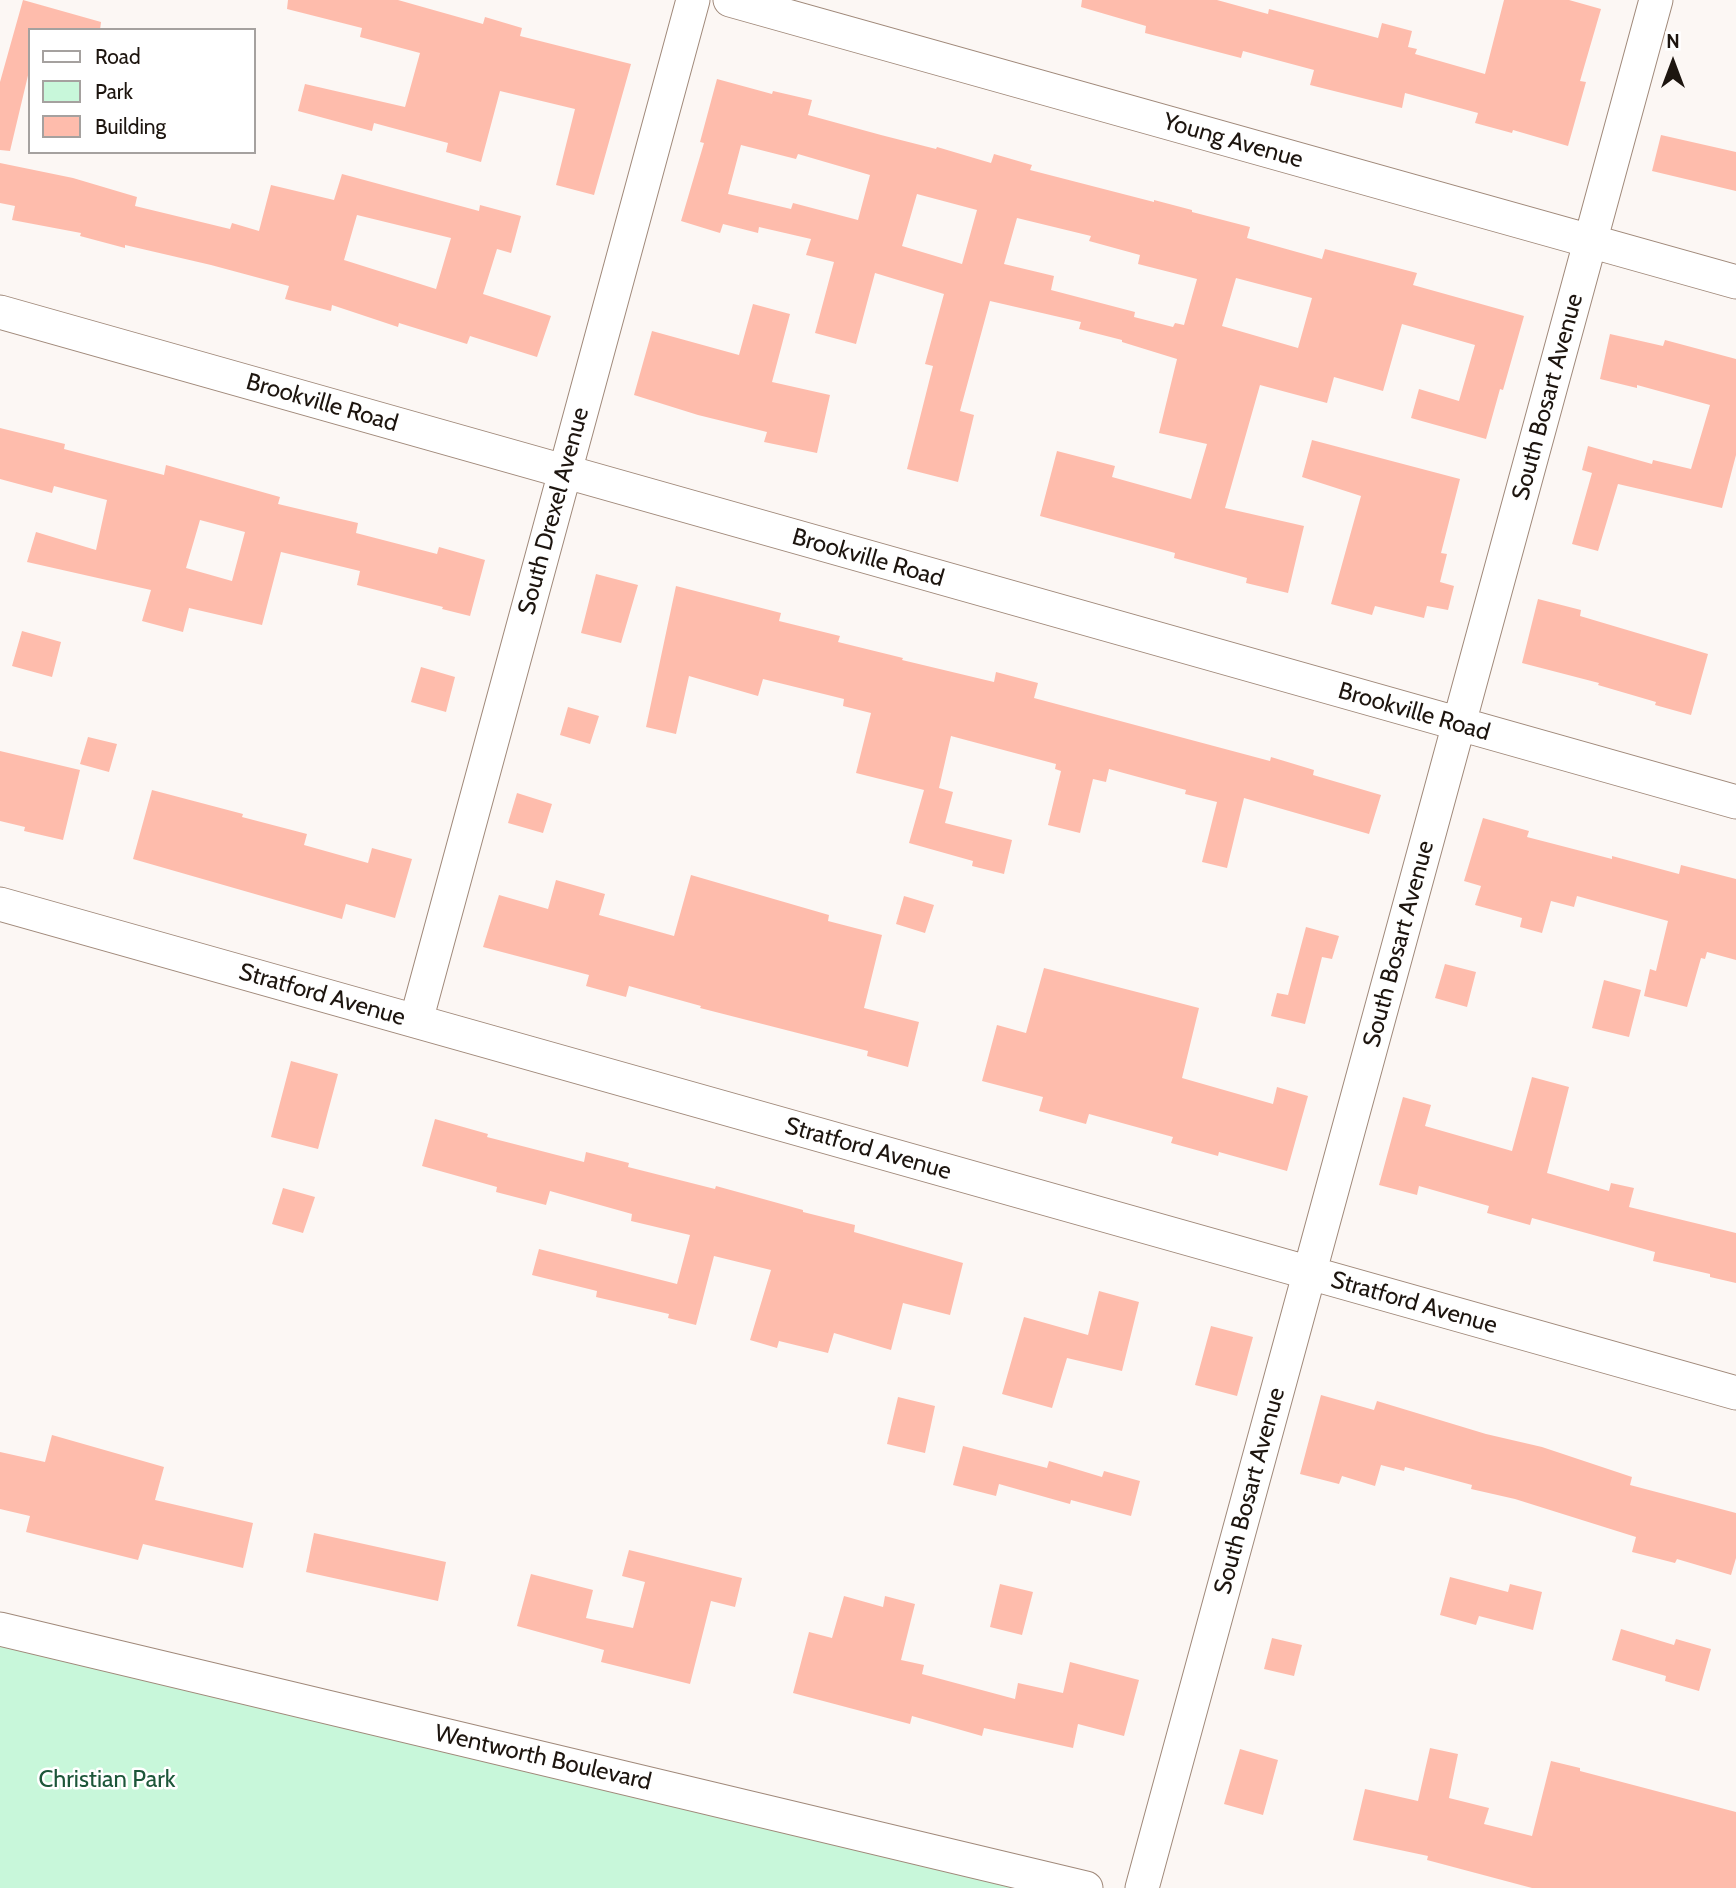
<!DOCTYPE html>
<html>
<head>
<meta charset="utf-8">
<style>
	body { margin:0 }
	#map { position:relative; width:1736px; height:1888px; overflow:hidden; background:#fcf7f4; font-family:Cabin,sans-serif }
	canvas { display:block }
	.legend { position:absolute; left:28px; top:28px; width:228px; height:126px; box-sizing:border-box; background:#fff; border:2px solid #a5a19f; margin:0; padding:9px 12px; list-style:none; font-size:21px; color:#1d150f }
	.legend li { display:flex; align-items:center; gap:14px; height:35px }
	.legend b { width:35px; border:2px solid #a5a19f }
	.north { position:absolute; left:1638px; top:28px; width:70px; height:70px; -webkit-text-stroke:5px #fff; paint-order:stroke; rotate:0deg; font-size:19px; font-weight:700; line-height:28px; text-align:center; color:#1d150f }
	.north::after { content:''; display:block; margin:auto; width:24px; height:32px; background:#1d150f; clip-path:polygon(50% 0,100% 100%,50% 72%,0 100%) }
</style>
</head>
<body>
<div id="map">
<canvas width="1736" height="1888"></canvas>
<ul class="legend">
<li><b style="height:9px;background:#fff"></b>Road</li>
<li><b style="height:19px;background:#c8f7da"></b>Park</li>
<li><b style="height:19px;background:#febcac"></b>Building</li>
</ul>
<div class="north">N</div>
</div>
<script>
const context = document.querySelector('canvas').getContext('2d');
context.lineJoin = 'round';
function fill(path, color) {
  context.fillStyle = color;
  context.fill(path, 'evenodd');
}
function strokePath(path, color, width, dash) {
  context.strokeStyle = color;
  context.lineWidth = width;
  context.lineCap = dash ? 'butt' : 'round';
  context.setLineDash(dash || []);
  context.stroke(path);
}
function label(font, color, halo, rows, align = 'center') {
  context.font = font + ' Cabin,sans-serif';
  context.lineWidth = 5;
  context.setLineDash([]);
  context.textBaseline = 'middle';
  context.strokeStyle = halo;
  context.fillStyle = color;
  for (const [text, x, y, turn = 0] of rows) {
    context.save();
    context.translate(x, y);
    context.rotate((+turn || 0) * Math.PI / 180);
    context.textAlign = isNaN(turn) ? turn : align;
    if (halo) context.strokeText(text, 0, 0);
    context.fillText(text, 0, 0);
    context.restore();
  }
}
fill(new Path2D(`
	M0 1645 1032 1888H0Z`), '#c8f7da');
fill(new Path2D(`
	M23 0 101 22 100 30H30V67L10 151 0 150V82Z
	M288 0H398L483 24 485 17 522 28 520 36 631 64 594 195 556 185 575 109 500 91 481 162 446 152 448 143 374 123 372 131 298 111 305 84 405 107 420 53 360 37 362 28 287 9Z
	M1082 0H1217L1268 14 1269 9 1378 38 1382 23 1412 31 1408 47 1417 49 1415 54 1485 74 1504 0H1569L1601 9 1580 81 1586 82 1568 146 1513 130 1512 133 1475 123 1478 113 1405 93 1402 108 1310 85 1314 70 1243 51 1241 58 1145 33 1146 26 1081 7Z
	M717 79 772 94 773 91 812 100 808 115 881 135 936 149 937 147 991 163 994 154 1032 165 1030 170 1154 202V200L1192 210V212L1250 227 1247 238 1322 259 1325 249 1417 273 1413 285 1524 316 1503 390 1500 389 1486 439 1411 418 1419 389 1459 401 1475 345 1402 324 1383 391 1334 377 1327 403 1260 385 1225 508 1304 526 1288 593 1246 583 1247 578 1174 558 1175 553 1040 516 1057 451 1115 466 1112 477 1191 499 1207 444 1159 433 1177 359 1122 342V340L1079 329 1081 322 990 301 960 411 974 415 958 482 907 469 933 366 925 364 944 294 875 273 856 344 815 333 834 262 806 255 811 239 759 227 758 233 723 224 720 233 681 221 704 143 700 142ZM741 145 796 159 798 154 870 175 858 220 793 203 791 209 728 194ZM917 194 977 210 962 264 902 246ZM1017 218 1091 236 1089 241 1140 255 1138 264 1197 279 1184 325 1175 323 1173 327 1134 317 1135 312 1051 290 1054 276 1004 264ZM1236 278 1312 298 1298 348 1222 326Z
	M1661 135 1736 152V191L1652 171Z
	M0 163 73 178 137 197 135 206 230 229 232 223 259 231 271 185 334 200 342 174 479 211 480 205 521 216 511 253 497 249 483 294 551 316 537 357 470 336 467 344 399 323 398 327 332 305 331 311 285 299 289 286 211 265 125 245V248L80 236 81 233 12 220 15 206 0 203ZM357 215 451 238 436 289 344 260Z
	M753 304 790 314 772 382 830 395 817 453 764 442 767 432 698 415 634 395 652 331 739 355Z
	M1610 334 1663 346 1665 340 1736 359V455L1722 508 1618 484 1598 551 1572 544 1592 473 1582 470 1588 446 1652 464 1653 460 1691 469 1710 405 1637 385V388L1600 379Z
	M0 428 65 444 64 449 164 475 166 465 280 497 278 504 358 523 356 533 437 554 439 547 485 560 470 616 442 609 443 607 357 585 360 571 281 552 262 625 189 608 183 632 142 621 151 590 27 562 36 532 96 550 107 500 54 486 52 493 0 479ZM200 520 245 532 232 581 186 568Z
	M1312 440 1460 479 1441 553 1447 554 1440 582 1454 586 1448 610 1427 606 1424 618 1375 606 1372 615 1331 604 1361 496 1302 477Z
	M596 574 638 585 621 643 581 633Z
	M676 586 781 613 779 621 840 636 838 642 903 658 902 660 994 682 996 672 1038 683 1034 698 1270 761 1271 757 1314 770 1313 775 1381 795 1369 834 1244 798 1227 868 1202 862 1217 802 1185 794 1186 790 1109 769 1106 782 1093 779 1080 833 1048 825 1061 771 1055 769 1056 764 951 736 939 788 953 792 945 823 1012 840 1004 874 972 866 973 861 909 843 924 790 856 773 871 713 843 706 844 699 763 679 758 696 689 676 676 734 646 727Z
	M1538 599 1581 610 1580 616 1708 654 1691 715 1655 705 1656 702 1598 685 1599 683 1522 663Z
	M22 631 61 642 52 677 12 666Z
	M421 667 455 677 446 712 411 702Z
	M568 707 599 716 590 744 560 735Z
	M88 737 117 744 109 772 80 764Z
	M0 751 80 770 63 840 24 831 25 827 0 821Z
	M152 790 243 814 242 817 307 834 304 845 368 863 372 848 412 859 395 918 346 904 342 919 133 859Z
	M517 793 552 804 543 833 508 823Z
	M1483 818 1529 831 1527 837 1612 859V856L1679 874 1681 865 1736 879V960L1707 952 1705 959 1701 958 1687 1007 1644 996 1650 969 1656 971 1668 921 1577 896 1574 907 1551 901 1542 933 1520 927 1522 918 1475 905 1481 886 1464 881Z
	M691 875 829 915 828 921 882 935 864 1008 919 1022 908 1067 867 1056 868 1051 700 1008 701 1006 629 986 626 997 586 986 589 975 483 947 499 895 548 909 556 880 605 894 599 915 674 936Z
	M904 896 934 905 925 933 896 924Z
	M1306 927 1339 936 1332 959 1322 957 1305 1024 1271 1016 1277 993 1288 995Z
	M1445 964 1476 972 1467 1007 1435 998Z
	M1044 968 1199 1008 1182 1078 1273 1104 1277 1087 1308 1096 1287 1171 1219 1152 1218 1156 1171 1143 1173 1137 1089 1114 1086 1124 1039 1111 1043 1097 982 1081 997 1025 1026 1033Z
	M1604 980 1641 990 1629 1037 1592 1028Z
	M291 1061 338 1074 318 1149 271 1137Z
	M1532 1077 1569 1087 1547 1173 1609 1191 1611 1183 1634 1188 1629 1207 1736 1233V1283L1710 1277V1274L1653 1261 1655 1252 1532 1218 1530 1225 1487 1213 1489 1206 1419 1186 1417 1195 1379 1185 1403 1097 1431 1105 1425 1126 1512 1151Z
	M435 1119 488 1134 487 1137 584 1162 586 1152 629 1163 628 1167 715 1189 716 1186 756 1197 803 1210V1212L855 1225 854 1232 963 1263 950 1315 903 1303 891 1350 834 1333 828 1353 779 1341 777 1348 750 1340 771 1270 714 1256 696 1325 668 1318 669 1314 596 1297 597 1291 532 1275 539 1249 677 1284 690 1235 631 1221 632 1214 550 1191 546 1205 496 1192 497 1187 422 1166Z
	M283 1188 315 1197 303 1233 272 1224Z
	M1099 1291 1139 1302 1122 1371 1067 1358 1052 1408 1002 1394 1024 1317 1088 1335Z
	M1211 1326 1253 1337 1237 1396 1195 1385Z
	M1321 1395 1374 1410 1377 1401 1486 1434 1542 1447 1632 1477 1630 1485 1736 1513V1558L1731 1575 1677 1559 1675 1563 1632 1552 1636 1537 1515 1499 1471 1489 1472 1485 1405 1467 1404 1471 1381 1465 1375 1486 1342 1476 1339 1484 1300 1474Z
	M898 1397 935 1406 925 1453 887 1444Z
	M52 1435 164 1467 155 1500 253 1523 243 1568 143 1544 138 1560 26 1532 30 1516 0 1509V1452L45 1462Z
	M963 1446 1047 1468 1049 1461 1102 1477 1104 1471 1140 1481 1131 1516 1071 1500 1070 1504 999 1484 996 1496 953 1485Z
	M314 1533 446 1562 438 1601 306 1572Z
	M629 1550 742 1578 735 1607 711 1601 690 1684 601 1662 604 1650 517 1626 531 1574 593 1590 586 1618 633 1628 645 1582 622 1576Z
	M1450 1577 1508 1592 1510 1584 1542 1592 1533 1630 1479 1616 1476 1625 1440 1615Z
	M1000 1584 1033 1592 1022 1635 990 1627Z
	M844 1596 883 1607 885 1596 915 1604 901 1660 924 1665 922 1674 1015 1699 1018 1683 1063 1693 1070 1662 1139 1680 1124 1736 1078 1724 1073 1748 984 1728 982 1736 912 1716 910 1724 793 1693 809 1632 832 1638Z
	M1621 1629 1674 1645 1676 1639 1711 1649 1699 1691 1665 1681 1666 1676 1612 1660Z
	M1272 1638 1302 1645 1294 1676 1264 1669Z
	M1430 1748 1458 1754 1449 1798 1489 1808 1484 1824 1532 1836 1551 1761 1580 1768V1771L1736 1812V1888H1532L1427 1860 1428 1856 1353 1840 1365 1789 1418 1801Z
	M1240 1749 1278 1760 1263 1815 1224 1804Z`), '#febcac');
const minor = new Path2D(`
	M730 0 1736 282
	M0 312 1736 802
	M0 904 1736 1393
	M416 1021 693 0
	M0 1629 1086 1888
	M1142 1888 1656 0`);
strokePath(minor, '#a0897a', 35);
strokePath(minor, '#fff', 33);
label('24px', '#1d150f', '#fff', [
	["Young Avenue",1233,141,16],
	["South Bosart Avenue",1548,397,-75],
	["Brookville Road",322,403,16],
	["South Drexel Avenue",554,511,-75],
	["Brookville Road",868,558,16],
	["Brookville Road",1414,712,16],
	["South Bosart Avenue",1399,944,-75],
	["Stratford Avenue",322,995,16],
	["Stratford Avenue",868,1149,16],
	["Stratford Avenue",1414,1303,16],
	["South Bosart Avenue",1250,1491,-75],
	["Wentworth Boulevard",543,1758,13]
]);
label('24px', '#1c5639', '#fff', [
	["Christian Park",107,1780]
]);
</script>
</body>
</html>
